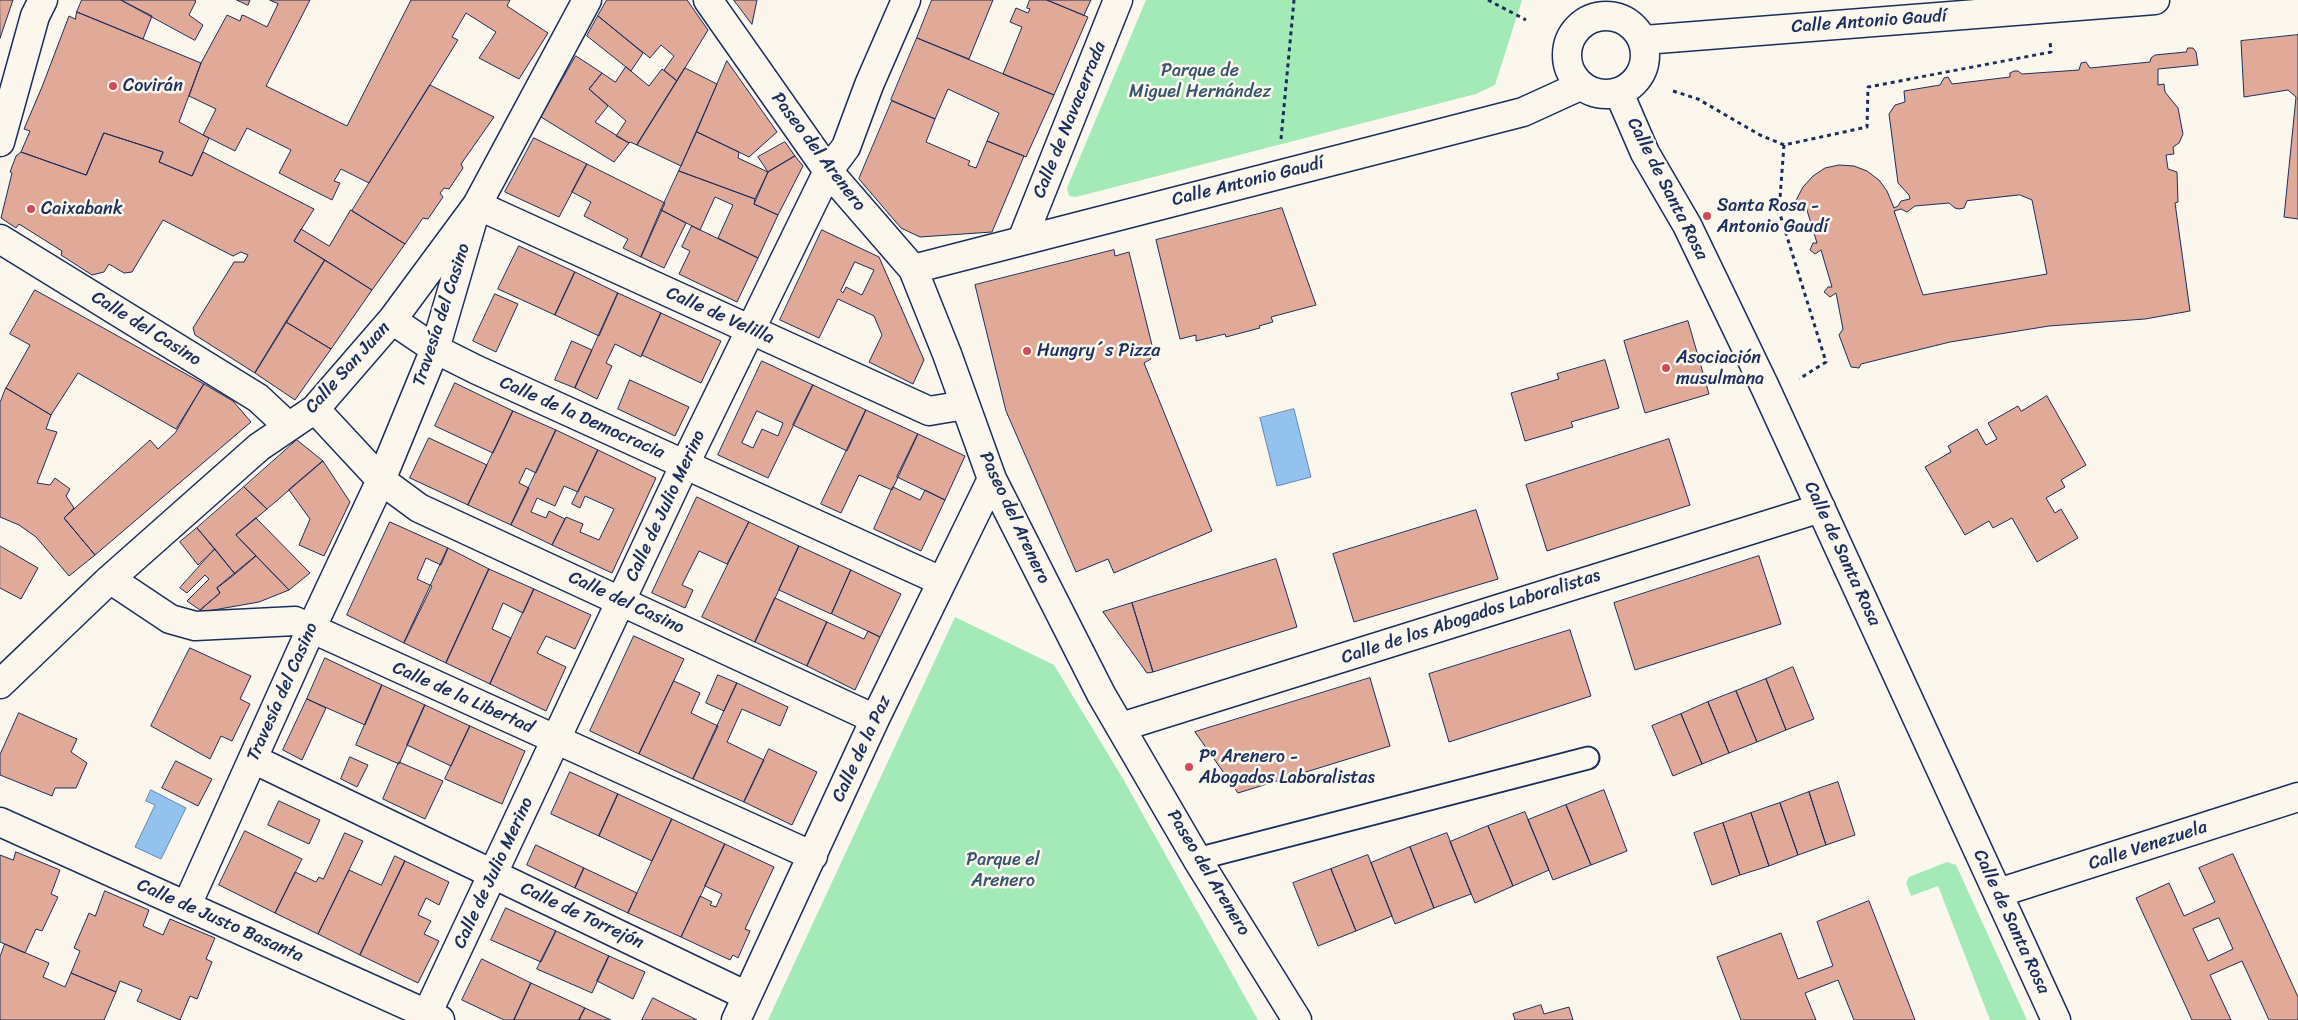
<!DOCTYPE html>
<html>
<head>
<meta charset="utf-8">
<style>
	body { margin:0 }
	canvas { display:block; background:#fbf7ec }
</style>
</head>
<body>
<canvas width="2298" height="1020"></canvas>
<script>
const context = document.querySelector('canvas').getContext('2d');
context.lineJoin = 'round';
function fill(path, color) {
  context.fillStyle = color;
  context.fill(path, 'evenodd');
}
function strokePath(path, color, width, dash) {
  context.strokeStyle = color;
  context.lineWidth = width;
  context.lineCap = dash ? 'butt' : 'round';
  context.setLineDash(dash || []);
  context.stroke(path);
}
function label(font, color, halo, rows, align = 'center') {
  context.font = font + ' Sriracha,sans-serif';
  context.lineWidth = 5;
  context.setLineDash([]);
  context.textBaseline = 'middle';
  context.strokeStyle = halo;
  context.fillStyle = color;
  for (const [text, x, y, turn = 0] of rows) {
    context.save();
    context.translate(x, y);
    context.rotate((+turn || 0) * Math.PI / 180);
    context.textAlign = isNaN(turn) ? turn : align;
    if (halo) context.strokeText(text, 0, 0);
    context.fillText(text, 0, 0);
    context.restore();
  }
}
fill(new Path2D(`
	M1146 0H1522L1495 85 1476 94 1076 197 1069 196 1067 188Z
	M955 617 1054 665 1122 777 1258 1020H768Z
	M1947 862 1956 865 2027 1020H1990L1938 886 1911 896 1906 883 1909 877Z`), '#a4eab6');
const water = new Path2D(`
	M1294 409 1311 477 1277 486 1260 418Z
	M151 790 186 808 161 859 135 847 155 805 146 801Z`);
fill(water, '#92c2ed');
strokePath(water, '#6287b4', 1);
const building = new Path2D(`
	M0 0H13L0 38Z
	M82 0H121L152 16 143 39 77 12Z
	M121 0H194L196 1 189 15 203 25 195 40Z
	M237 0H250L248 5Z
	M270 0H310L266 86 347 126 411 0H510L507 6 548 33 519 79 479 58 496 32 466 13 452 37 458 40 369 183 341 169 334 181 340 183 332 200 279 173 291 150 247 128 235 151 203 135 216 109 189 96 201 63 227 15 240 21 242 15 245 16 267 27 278 4Z
	M607 0H687L708 30 677 81 664 70 674 56 661 45 650 58 598 16Z
	M734 0H757L752 24Z
	M932 0H993L969 59 917 38Z
	M1030 0H1047L1088 17 1054 95 1003 74 1022 27 1010 22 1016 8 1028 13 1030 9 1027 8Z
	M1047 0H1091L1084 15Z
	M77 12 201 63 179 122 209 138 192 176 159 162 163 152 104 133 86 175 21 152 30 131 24 129 42 87 69 16 75 19Z
	M598 16 643 53 631 71 587 36Z
	M2298 35V219L2284 217 2296 97 2288 90 2244 97 2241 41Z
	M917 38 1054 95 1026 157 987 141 999 113 948 89 935 119 891 100Z
	M2188 48H2193L2196 52 2198 65 2158 69V85L2164 84 2165 92 2178 108 2183 134 2179 143 2173 147 2174 154 2166 155 2168 169 2177 172 2178 202 2175 203 2190 311 2145 319 2049 326 1950 342 1861 364 1859 368 1851 367 1839 335 1843 329 1836 293 1830 297 1824 292 1828 287H1832L1821 250 1815 254 1810 250 1813 243H1817L1806 207 1803 212 1797 211 1795 208 1794 204 1803 187 1813 176 1825 168 1839 165 1854 166 1867 171 1879 180 1887 191 1894 208 1898 206 1901 201 1910 199 1909 195 1898 183 1889 114 1895 105 1905 102 1904 91 1940 85 1944 78 1948 77 1952 84 2010 77V73L2014 71H2018L2022 74 2079 70 2081 63 2086 62 2090 68 2150 62 2151 58 2155 55 2186 52ZM2020 195 2032 200 2047 274 1923 295 1894 211 1901 209 1907 212 1915 206 1949 203 1955 208 1959 209 1964 208 1967 201Z
	M576 56 602 73 589 89 608 106 595 122 629 143 614 162 541 117Z
	M727 61 777 132 749 157 697 132Z
	M626 67 649 86 662 69 677 81 637 145 630 142 629 143 616 136 626 121 589 89 602 73 615 82Z
	M685 68 717 84 681 166 637 145Z
	M430 85 494 117 461 164 463 168 449 189 444 188 440 193 443 197 428 219 423 218 405 244 352 211Z
	M892 101 935 119 926 142 970 161 968 165 976 168 987 141 1024 156 992 232 920 237 901 228 859 179Z
	M697 132 739 152 738 158 768 172 755 199 679 171Z
	M104 133 163 152 159 162 192 176 203 152 314 209 294 241 325 260 255 373 195 335 193 328 234 262H244L248 255 241 252 233 256 163 220 132 272 124 273 109 264 104 272 92 275 61 255 62 251 19 224 16 228 1 218 12 173 10 172 16 156 21 152 86 175Z
	M534 138 587 164 559 217 505 192Z
	M785 142 795 156 768 172 758 157Z
	M795 156 803 166 778 215 754 204 768 172Z
	M587 164 665 203 641 257 623 248 628 239 584 216 591 202 572 192Z
	M679 171 755 199 754 204 778 215 758 258 718 238 733 205 715 197 700 230 661 210Z
	M1282 208 1316 305 1271 317 1273 322 1259 326 1260 328 1226 337 1225 334 1196 341V335L1180 339 1156 240Z
	M351 210 405 244 372 290 294 241 301 229 329 246Z
	M661 210 686 223 664 268 641 257Z
	M692 226 758 258 737 302 679 274 690 251 682 247Z
	M822 230 879 257 924 360 913 384 869 362 882 335 874 316 838 299 819 338 780 320ZM855 262 874 270 862 295 846 287 843 293 841 291Z
	M519 246 575 272 555 315 498 289Z
	M1114 250 1115 256 1129 252 1152 345 1146 347 1151 359 1144 363 1212 531 1114 573 1108 559 1076 572 1006 411 975 285Z
	M325 260 372 290 331 349 286 322Z
	M575 272 618 293 599 336 555 315Z
	M35 290 204 384 176 429 78 373 51 415 6 388 30 345 10 334Z
	M618 293 661 313 641 357 615 344 606 363 612 366 597 399 575 388Z
	M495 294 518 304 496 352 473 341Z
	M661 313 721 341 701 383 642 355Z
	M1688 321 1709 394 1645 413 1624 341Z
	M286 322 331 349 295 400 255 373Z
	M572 341 592 350 575 388 555 380Z
	M1605 360 1619 408 1571 422 1573 427 1525 441 1511 393 1559 379 1557 374Z
	M762 361 813 385 768 478 718 455ZM757 411 783 423 778 436 762 429 753 448 742 443Z
	M630 380 689 407 675 436 618 409Z
	M455 383 513 411 493 453 435 426Z
	M204 384 233 401 251 422 95 555 64 518 150 440 158 449 175 433Z
	M813 385 866 410 847 451 793 425Z
	M6 388 51 415 46 429 57 432 37 483 50 485 55 478 70 489 66 496 74 508 64 518 95 555 69 576 36 537 19 525 0 517V403Z
	M2047 396 2086 465 2061 480 2065 487 2046 498 2055 513 2061 509 2078 538 2037 562 2012 518 1993 528 1989 521 1965 535 1925 467 1951 452 1948 446 1977 429 1986 445 1997 439 1988 423 2018 406 2021 411Z
	M866 410 918 434 892 490 859 475 841 513 821 504Z
	M513 411 556 430 536 473 526 468 519 483 529 488 511 525 468 505Z
	M556 430 598 450 578 492 564 486 555 506 537 498 531 512 546 518 549 511 565 519 552 545 511 525Z
	M918 434 965 456 945 500 897 477Z
	M429 438 487 465 468 505 410 478Z
	M1669 439 1690 505 1547 551 1526 485Z
	M297 440 323 461 267 509 244 487Z
	M598 450 656 478 612 573 552 545 566 517 583 524 580 532 599 540 614 509 585 496 580 508 572 504Z
	M323 461 350 502 324 556 299 545 310 519 289 490Z
	M244 487 267 509 236 535 256 556 235 574 197 528Z
	M893 487 920 500 925 490 945 500 921 551 874 529Z
	M697 497 749 522 727 564 699 551 682 585 693 590 685 608 652 593Z
	M1476 510 1498 579 1354 622 1333 554Z
	M256 518 310 573 289 590 236 535Z
	M390 522 448 548 441 565 426 558 417 579 432 586 404 643 347 615Z
	M749 522 799 546 755 642 702 617Z
	M197 528 215 549 198 565 180 542Z
	M0 546 38 568 21 599 0 588Z
	M799 546 851 570 831 614 779 590Z
	M448 548 489 569 446 663 404 643Z
	M215 549 235 574 217 588 220 593 200 610 187 601 209 579 205 575 187 593 180 588Z
	M256 556 289 590 259 602 208 611 200 610 220 593 217 588Z
	M1759 556 1781 624 1635 670 1614 603Z
	M1276 559 1297 627 1153 672 1132 603Z
	M489 569 534 589 523 613 503 603 492 629 511 638 490 684 446 663Z
	M851 570 901 594 880 637 832 614Z
	M534 589 591 615 575 649 546 636 537 653 566 667 546 711 490 684Z
	M775 598 827 622 807 666 755 642Z
	M1132 603 1153 672 1147 673 1103 612Z
	M827 622 864 639 868 631 880 637 855 690 807 666Z
	M1570 630 1591 696 1449 742 1429 674Z
	M634 636 684 659 639 754 590 731Z
	M190 648 251 676 240 699 250 704 232 741 221 736 210 759 151 726Z
	M325 658 382 685 365 725 307 699Z
	M1793 667 1814 719 1786 730 1766 679Z
	M718 675 737 683 724 711 706 703Z
	M1370 678 1390 746 1238 793 1195 732Z
	M1766 679 1786 730 1757 742 1736 691Z
	M674 681 700 693 691 713 718 726 693 779 639 754Z
	M737 683 788 707 780 726 742 709 727 742 764 760 744 802 693 779Z
	M382 685 425 705 399 764 356 745Z
	M1736 691 1757 742 1729 753 1708 702Z
	M307 699 326 708 302 760 283 750Z
	M1708 702 1729 753 1702 764 1681 714Z
	M425 705 470 726 451 766 407 745Z
	M19 713 77 739 71 752 87 763 76 788H55L52 796 0 775V755Z
	M1681 714 1702 764 1673 776 1652 726Z
	M470 726 525 751 502 804 445 779Z
	M769 749 817 772 792 825 744 802Z
	M350 757 368 765 357 787 341 779Z
	M176 761 212 779 198 806 162 788Z
	M399 762 443 781 425 819 383 799Z
	M570 772 618 794 599 836 551 814Z
	M1838 782 1855 835 1826 845 1809 792Z
	M1604 790 1627 851 1591 865 1566 805Z
	M1809 792 1826 845 1798 855 1780 803Z
	M618 794 672 819 652 861 599 836Z
	M279 801 320 820 309 844 268 825Z
	M1780 803 1798 855 1769 866 1751 813Z
	M1566 805 1591 865 1553 880 1528 820Z
	M1525 812 1549 870 1513 886 1488 826Z
	M1751 813 1769 866 1740 875 1723 823Z
	M672 819 725 844 681 937 628 913Z
	M1723 823 1740 875 1712 885 1694 833Z
	M1488 826 1513 886 1475 903 1450 842Z
	M245 831 302 859 275 913 219 885Z
	M345 833 363 841 318 934 275 913 295 872 316 882 319 877 323 879Z
	M1447 833 1471 894 1434 908 1410 847Z
	M725 844 774 867 745 929 750 931 738 958 733 955 730 960 681 937 700 896 712 902 710 905 716 907 722 894 705 886Z
	M536 845 584 868 575 888 527 865Z
	M1410 847 1434 908 1395 924 1371 863Z
	M16 852 60 870 51 894 58 897 42 931 36 929 25 953 0 942V855L13 860Z
	M2233 854 2298 997V1020H2269L2242 961 2210 975 2231 1020H2192L2136 898 2169 883 2184 916 2215 902 2199 868ZM2219 918 2233 949 2208 961 2193 929Z
	M1368 855 1392 916 1356 931 1331 869Z
	M395 856 405 861 360 955 318 934 349 870 381 885Z
	M405 861 449 882 439 905 426 898 418 915 431 921 424 934 439 941 418 983 360 955Z
	M584 868 637 893 628 913 575 888Z
	M1331 869 1356 931 1318 946 1293 883Z
	M105 891 149 910 143 926 163 935 170 919 215 938 206 959 212 962 197 999 190 996 180 1020 137 1001 142 990 120 981 116 992 71 973 80 951 74 948 89 913 95 916Z
	M1869 901 1915 1020H1854L1838 980 1805 993 1816 1020H1741L1717 957 1781 933 1798 979 1833 966 1817 922Z
	M506 908 556 931 541 962 491 940Z
	M556 931 609 956 592 993 537 969Z
	M5 944 49 963 43 977 65 987 71 973 116 992 104 1020H0V957Z
	M609 956 645 972 633 999 597 981Z
	M482 959 531 983 514 1020H504L462 1000Z
	M531 983 585 1008 579 1020H514Z
	M653 998 697 1020H642Z
	M1541 1005 1544 1014 1569 1007 1573 1020H1515L1513 1014Z
	M585 1008 611 1020H579Z`);
fill(building, '#e1a998');
strokePath(building, '#1b2f5e', 1);
const service = new Path2D(`
	M1197 859 1588 758`);
const minor = new Path2D(`
	M708 0 828 171 913 269 947 354 992 479 1101 694 1197 859 1297 1020
	M1567 55a39 39 0 1 1 78 0a39 39 0 1 1-78 0Z
	M1644 40 2155 0
	M1619 93 1645 153 1687 225 1765 387 2056 1020
	M0 142 35 16 43 0
	M0 239 258 398 288 426
	M1022 240 1118 0
	M913 269 1523 112 1580 86
	M392 320 435 349 477 370 941 581
	M315 409 381 480 419 508 875 719
	M110 579 170 619 195 626 295 621 813 856
	M0 684 110 579 259 447 315 409 392 320 477 205 587 0
	M1121 727 1821 508
	M253 759 747 996
	M0 822 440 1020
	M1998 893 2298 797
	M187 905 311 629 381 480 435 349 477 205 929 411 965 405
	M427 1014 685 464 828 171 846 147 869 85 906 0
	M736 1020 875 719 992 479`);
strokePath(service, '#1b2f5e', 25);
strokePath(minor, '#1b2f5e', 31);
strokePath(new Path2D(`
	M1488 0 1526 20
	M1673 91 1698 99 1760 135 1784 145 1867 127 1868 87 2051 52 2050 41
	M1281 139 1294 0
	M1784 145 1779 211 1826 362 1799 379`), '#1b2f5e', 3, [4, 4]);
strokePath(service, '#fbf7ec', 21);
strokePath(minor, '#fbf7ec', 28);
for (const [x, y, r, color] of [
	[113,86,5,"#d1495b"],
	[31,209,5,"#d1495b"],
	[1707,216,5,"#d1495b"],
	[1027,351,5,"#d1495b"],
	[1666,368,5,"#d1495b"],
	[1189,767,5,"#d1495b"]
]) {
  const dot = new Path2D();
  dot.arc(x, y, r, 0, 2 * Math.PI);
  context.fillStyle = color;
  context.fill(dot);
  strokePath(dot, '#fbf7ec', 2);
}
label('18px', '#1b2f5e', '#fbf7ec', [
	["Calle Antonio Gaudí",1869,22,-4],
	["Calle de Navacerrada",1070,120,-68],
	["Paseo del Arenero",818,152,53],
	["Calle Antonio Gaudí",1248,182,-14],
	["Calle de Santa Rosa",1667,189,63],
	["Travesía del Casino",442,315,-72],
	["Calle de Velilla",720,316,24],
	["Calle del Casino",146,329,32],
	["Calle San Juan",348,368,-48],
	["Calle de la Democracia",582,418,24],
	["Calle de Julio Merino",666,506,-65],
	["Paseo del Arenero",1014,518,65],
	["Calle de Santa Rosa",1842,554,65],
	["Calle del Casino",626,603,25],
	["Calle de los Abogados Laboralistas",1471,617,-18],
	["Travesía del Casino",283,692,-66],
	["Calle de la Libertad",463,698,24],
	["Calle de la Paz",862,749,-65],
	["Calle Venezuela",2148,846,-18],
	["Calle de Julio Merino",494,873,-65],
	["Paseo del Arenero",1208,873,59],
	["Calle de Torrejón",582,916,25],
	["Calle de Justo Basanta",220,921,24],
	["Calle de Santa Rosa",2011,922,65]
]);
label('18px', '#365470', '#fbf7ec', [
	["Parque de",1200,71],
	["Miguel Hernández",1200,92],
	["Parque el",1003,860],
	["Arenero",1003,881]
]);
label('18px', '#1b2f5e', '#fbf7ec', [
	["Covirán",123,86],
	["Santa Rosa -",1717,206],
	["Antonio Gaudí",1717,227],
	["Caixabank",41,209],
	["Hungry´s Pizza",1037,351],
	["Asociación",1676,358],
	["musulmana",1676,379],
	["Pº Arenero -",1199,757],
	["Abogados Laboralistas",1199,778]
], 'left');
</script>
</body>
</html>
